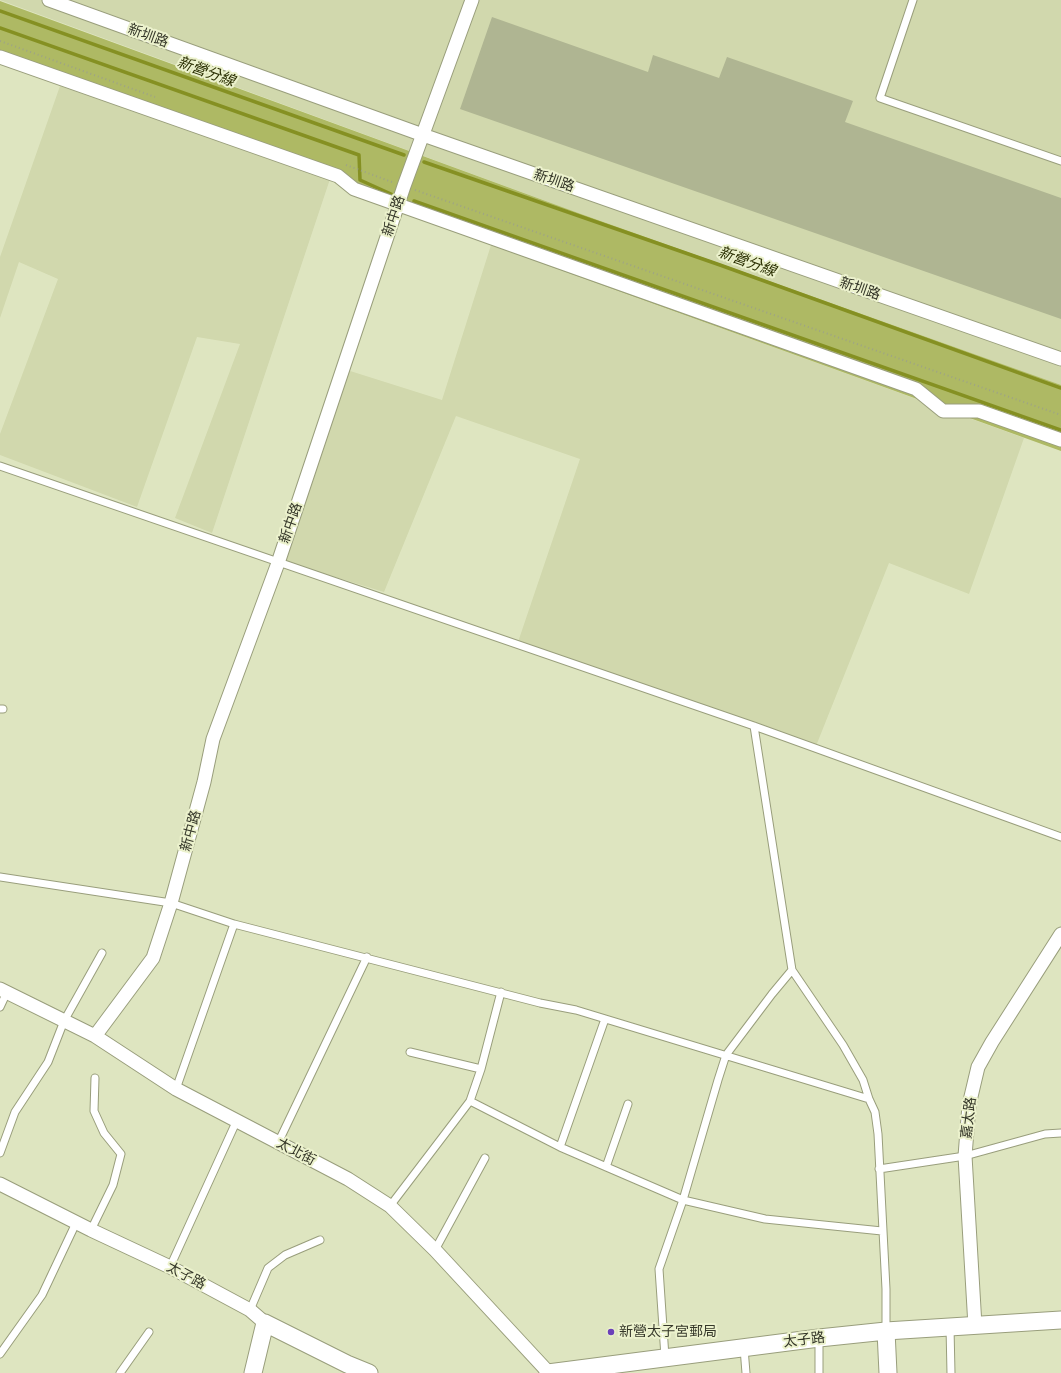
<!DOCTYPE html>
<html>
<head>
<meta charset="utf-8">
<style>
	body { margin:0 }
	canvas { display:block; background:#dee5c0 }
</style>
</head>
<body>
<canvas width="1061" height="1373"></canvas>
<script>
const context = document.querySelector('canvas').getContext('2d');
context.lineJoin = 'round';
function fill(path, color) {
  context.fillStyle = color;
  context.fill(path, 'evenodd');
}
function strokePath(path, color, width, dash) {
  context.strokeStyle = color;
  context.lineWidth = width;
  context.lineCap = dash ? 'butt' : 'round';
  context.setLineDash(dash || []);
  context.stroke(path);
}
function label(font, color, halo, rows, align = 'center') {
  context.font = font + ' "IBM Plex Sans","Noto Sans TC",sans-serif';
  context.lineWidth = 4;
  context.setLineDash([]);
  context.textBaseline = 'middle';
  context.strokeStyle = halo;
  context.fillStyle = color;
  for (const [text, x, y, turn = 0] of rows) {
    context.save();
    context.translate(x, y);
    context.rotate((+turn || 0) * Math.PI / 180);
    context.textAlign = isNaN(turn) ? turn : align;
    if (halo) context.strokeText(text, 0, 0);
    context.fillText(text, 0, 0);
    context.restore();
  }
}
fill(new Path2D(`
	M0 0H1061V385L581 214Z
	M60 86 330 179 212 533 175 518 240 344 197 337 137 507 0 455V434L58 279 19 262 0 318V257Z
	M491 245 1024 438 969 594 889 563 816 746 518 642 580 459 456 416 384 592 273 558 347 370 442 400Z`), '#d1d8ad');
fill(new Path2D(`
	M0 1 581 214 1061 385V451L491 245 346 191 330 179 0 64Z`), '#aeb964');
strokePath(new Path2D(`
	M0 11 404 155
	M0 28 359 155 360 180 391 194
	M424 162 720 265 1061 388
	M414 201 1061 430`), '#859022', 3.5);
fill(new Path2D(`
	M492 17 648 72 653 55 719 78 727 57 853 101 845 122 1061 198V319L460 109Z`), '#afb592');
const service = new Path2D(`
	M913 0 880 98 1061 161
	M0 466 754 726 1061 837
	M0 709H3
	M754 726 792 970 843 1045 863 1080 869 1099
	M0 877 171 903 234 924 540 1003 576 1010 869 1099 875 1112 878 1134 886 1289V1331
	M501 992 481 1069 470 1101 560 1147 683 1200 765 1219 882 1231
	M0 1007 7 992
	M410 1052 481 1069
	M176 1089 234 924
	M278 1143 367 957
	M560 1147 605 1019
	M0 1153 15 1112 48 1062 64 1021 102 953
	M606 1167 628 1104
	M879 1169 965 1156 1045 1134 1061 1133
	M390 1206 470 1101
	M91 1230 113 1185 121 1154 104 1133 94 1111 95 1078
	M435 1250 485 1158
	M170 1267 237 1120
	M250 1310 268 1268 285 1255 320 1240
	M950 1327 951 1373
	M819 1338V1373
	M744 1348 746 1373
	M0 1354 42 1295 76 1223
	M665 1357 659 1269 683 1200 718 1080 726 1055 772 994 792 970
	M120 1373 149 1332`);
const minor = new Path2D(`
	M49 0 423 135 1061 359
	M0 57 338 176 354 189 916 389 943 411H979L1061 440
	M0 989 95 1036 176 1089 348 1179 390 1206 435 1250 549 1373
	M95 1036 153 958 171 903 204 782 213 739 278 563 404 186 472 0
	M0 1184 91 1230 170 1267 250 1310 265 1323
	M975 1326 965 1156 969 1105 978 1067 992 1042 1061 934`);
const tertiary = new Path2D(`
	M886 1331 888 1373
	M253 1373 265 1323 347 1364 369 1373
	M548 1373 819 1338 886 1331 1061 1320`);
strokePath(service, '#999e7c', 9);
strokePath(minor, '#999e7c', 15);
strokePath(tertiary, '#999e7c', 19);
strokePath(new Path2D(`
	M0 41 155 97
	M346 165 392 182
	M415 190 1061 415`), '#9ea387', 2, [1, 3]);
strokePath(service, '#fff', 7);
strokePath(minor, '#fff', 13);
strokePath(tertiary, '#fff', 17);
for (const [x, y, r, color] of [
	[611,1332,4,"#6b40b9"]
]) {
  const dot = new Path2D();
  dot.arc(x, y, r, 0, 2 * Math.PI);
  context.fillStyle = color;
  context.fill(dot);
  strokePath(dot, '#ecf2cd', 1.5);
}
label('14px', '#353729', '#ecf2cd', [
	["新圳路",148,36,20],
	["新圳路",554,181,19],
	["新中路",394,216,-72],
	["新圳路",860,289,19],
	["新中路",291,523,-71],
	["新中路",191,831,-75],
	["嘉太路",969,1118,-83],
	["太北街",296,1152,28],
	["太子路",186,1276,28],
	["太子路",804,1340,-7]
]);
label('14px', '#353729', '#ecf2cd', [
	["新營太子宮郵局",619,1332]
], 'left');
label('italic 15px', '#2a2f02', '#ecf2cd', [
	["新營分線",206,72,20],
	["新營分線",747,262,20]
]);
</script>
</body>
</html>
